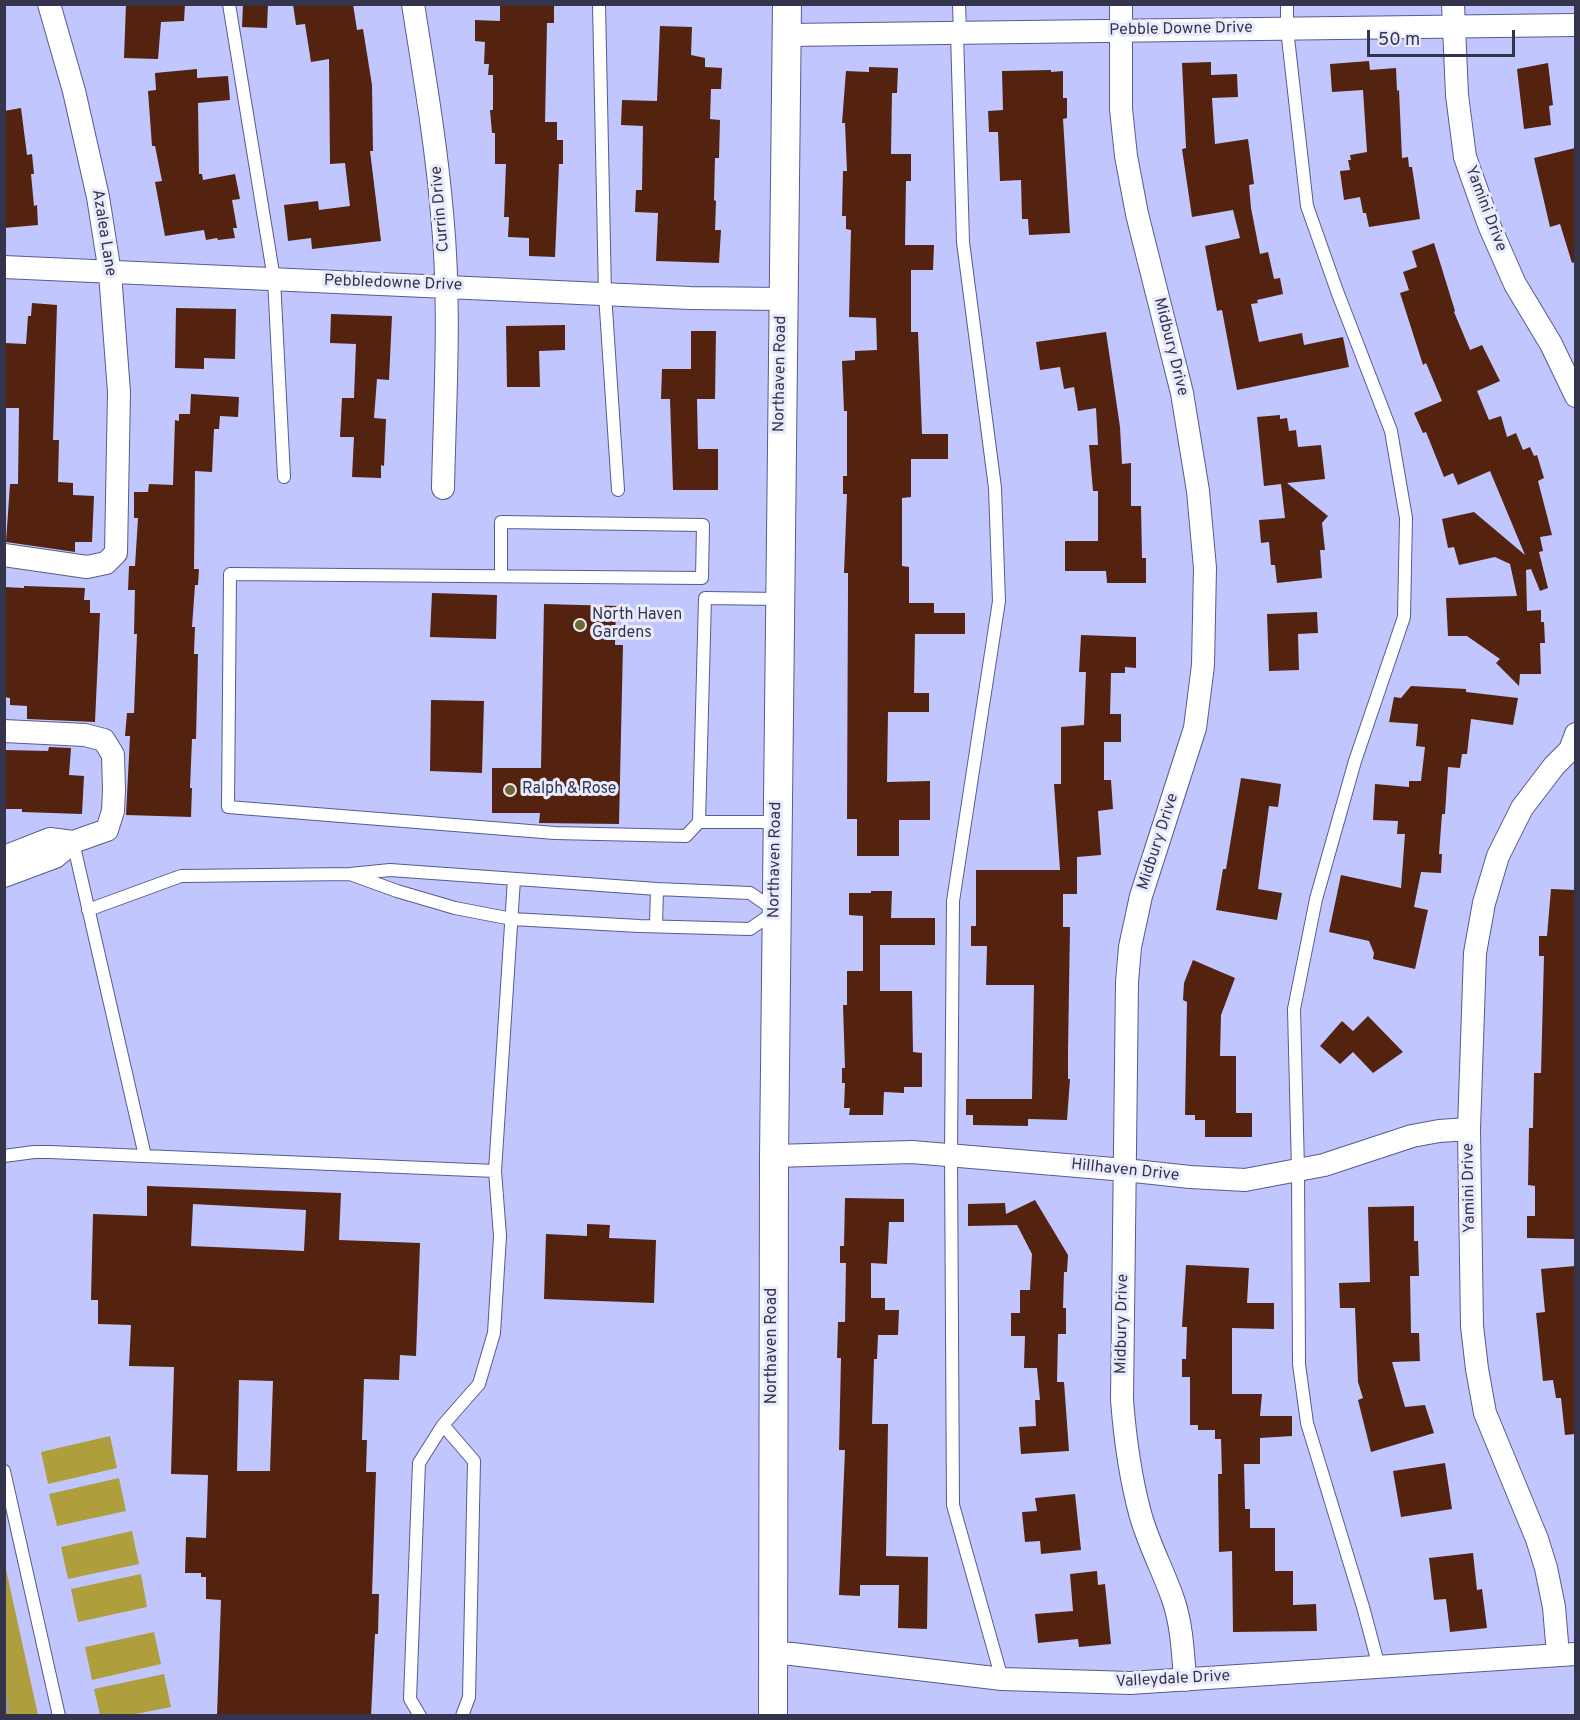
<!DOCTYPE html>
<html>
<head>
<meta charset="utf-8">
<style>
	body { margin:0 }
	#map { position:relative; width:1580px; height:1720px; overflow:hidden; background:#c2c6fe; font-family:Overpass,sans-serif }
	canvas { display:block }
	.frame { position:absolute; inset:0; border:6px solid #34354c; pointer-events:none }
	.scale { position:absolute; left:1367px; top:30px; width:148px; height:27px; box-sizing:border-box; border:3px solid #34354c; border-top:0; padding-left:8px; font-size:18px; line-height:21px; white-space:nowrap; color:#34354c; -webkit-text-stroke:4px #e9ebfc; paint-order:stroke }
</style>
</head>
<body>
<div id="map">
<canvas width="1580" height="1720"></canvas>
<div class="frame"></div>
<div class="scale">50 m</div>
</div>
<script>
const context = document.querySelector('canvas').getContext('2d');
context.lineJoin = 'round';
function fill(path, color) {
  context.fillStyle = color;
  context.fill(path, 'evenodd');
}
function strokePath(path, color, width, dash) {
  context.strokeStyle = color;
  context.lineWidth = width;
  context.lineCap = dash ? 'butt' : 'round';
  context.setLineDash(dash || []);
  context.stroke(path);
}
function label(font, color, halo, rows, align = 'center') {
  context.font = font + ' Overpass,sans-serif';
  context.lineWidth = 6;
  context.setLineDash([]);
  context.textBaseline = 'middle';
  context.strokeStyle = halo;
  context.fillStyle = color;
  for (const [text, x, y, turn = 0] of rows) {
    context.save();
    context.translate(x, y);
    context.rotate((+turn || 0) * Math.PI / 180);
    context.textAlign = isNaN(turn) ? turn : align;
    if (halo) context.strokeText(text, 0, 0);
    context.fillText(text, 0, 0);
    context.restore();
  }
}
fill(new Path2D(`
	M110 1436 117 1468 48 1484 41 1452Z
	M119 1478 126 1511 57 1526 49 1494Z
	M132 1531 139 1564 68 1579 61 1547Z
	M4 1565H5L38 1715H5Z
	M141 1574 147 1607 78 1622 71 1589Z
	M154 1632 161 1664 92 1680 85 1647Z
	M164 1674 171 1707 131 1715H100L94 1689Z`), '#ae9f3c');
fill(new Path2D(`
	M126 4H185L184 21 161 22 158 59 124 58Z
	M243 4H268L267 28 242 27Z
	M293 4H353L357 30 363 29 372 85 373 151H370L381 241 312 249 311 238 288 241 284 205 318 201 319 210 350 206 345 163 330 164 329 59 311 62 305 24 296 25Z
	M500 4H554V23H547L545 122H557V140H563V164H559L555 257 529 256V238L508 237 509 217H504L506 164H495V133H492L490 110H493V75H488L489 64H484L485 42 475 41V20L500 21Z
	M660 26 692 27 691 55 705 58V67L722 68 721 89H711L710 119 720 120 719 158H715L714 200 716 201 715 230H721L719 263 656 261 658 213 635 212 636 190H642L643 126 621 125 622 100 657 101Z
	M1369 61 1370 70 1396 68 1397 91 1399 90 1402 158 1408 157 1409 167H1412L1420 219 1369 227 1366 213H1363L1360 197 1344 200 1340 171 1350 170 1348 160H1351L1350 155 1367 152 1363 90 1332 92 1330 64Z
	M1211 62V75L1237 74 1238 97 1212 98 1215 144 1248 139 1254 184 1249 185 1251 208 1260 254 1268 252 1274 279 1280 278 1283 294 1257 300 1258 303 1251 304 1259 342 1302 333 1304 345 1343 337 1349 367 1237 390 1222 310 1217 311 1205 246 1240 238 1233 210 1192 217 1182 149 1186 148 1182 63Z
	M1548 63 1553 105 1549 106 1551 125 1524 129 1517 69Z
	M869 67 898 68 897 93H892L891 154H911V181H906L905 245H934L933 270H911V332H918L922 434H948V459H911V497L902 498V566L909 567V603H934V613H965V634H915L914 693H929V712H888L887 782 930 781V820H899V856H857V819H847L848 588V573H844L847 494H843V476H847V411H844L842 361 855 360V351L877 350 876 318 849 317 851 230 846 229V216H842L843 171H847L845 123H842L846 71 869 72Z
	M197 69V78L228 76 230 100 198 103 199 174H202L203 180 235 174 240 199 232 200 237 228H233L235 238 218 240 217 238 206 240 204 230 165 236 155 182 162 181 155 146H152L148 91 156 90 155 73Z
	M1051 70V72L1063 71V98H1067V118L1063 119 1070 233 1029 235 1028 219H1022L1021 180 1000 181 998 132H989L988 111 1003 110 1002 71Z
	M21 108 27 155 32 154 34 174H31L34 206 37 205 38 225 4 228V111Z
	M1575 148V262L1572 263 1560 224 1550 227 1534 158Z
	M1434 243 1455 311 1454 312 1470 350 1482 345 1500 381 1477 391 1489 420 1501 416 1507 437 1516 433 1523 450 1530 447 1534 456 1537 455 1544 478 1538 481 1552 535 1540 537 1543 551 1539 552 1548 588 1540 591 1531 569 1526 570 1527 611 1541 610V622H1544L1545 643H1540L1541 674H1520L1519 686 1496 663 1500 659 1467 636H1448L1446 598 1517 596 1510 564 1495 557 1459 565 1454 547 1448 548 1442 519 1474 512 1525 555 1490 471 1458 485 1453 473 1444 477 1426 432 1423 433 1414 413 1442 401 1426 363 1423 365 1400 293 1409 290 1403 272 1417 267 1412 251Z
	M32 303 57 305 53 440H59L58 482 73 483V495L94 496 92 542H75V552L6 542 10 484H18L19 408H4V343L26 344 28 316H31Z
	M176 308 236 309 235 359 204 358V369L175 368Z
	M331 314 392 316 389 380 377 379 374 418 386 419 384 466 381 465V478L352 477 354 437H340L342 398H354L356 344 330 343Z
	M565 325V350L539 351 540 387H507L506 326Z
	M691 331H716L715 399H697L698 449H718V490H673L670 399H661L662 369H691Z
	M1106 332 1120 427 1122 464 1131 463V506H1141L1142 558H1146V583H1107L1106 571H1065V541H1098V491H1093L1089 445H1098L1096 408 1078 411 1074 387 1064 389 1060 367 1040 370 1036 342Z
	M191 394 239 397 238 417 220 416 219 429H214L212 472 195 471 194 569H199L198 585H195L192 627H195L194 654H198L196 739H192L190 788H192L191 817 126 815 130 736H125L127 713H134L137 634H134L135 590H128L129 566H135L138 518H134V492H148L149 484 173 485 175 420 179 421V414H190Z
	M1280 415V419L1287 418 1289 431 1296 430 1298 447 1321 445 1325 479 1287 483 1328 516 1322 523 1325 550H1320L1322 578 1277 583 1275 565H1271L1269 542 1261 543 1259 520 1285 518 1281 484 1264 486 1257 417Z
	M24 586 85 588 84 600H90V613H100L95 722 27 719V706L10 705V698L4 697V587L24 588Z
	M432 593 497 595 496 639 430 637Z
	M544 604 616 606 615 645H623L619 824 539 823 540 813H492V768H541Z
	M1317 612 1318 633 1298 634 1299 670 1269 671 1267 614Z
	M1081 635 1136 637V668L1125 667V673H1111L1110 714H1121V742H1104V780H1111L1113 809 1098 811 1101 855 1077 857V894H1063V927H1070L1068 1051V1079H1070L1067 1120 1028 1119V1126L973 1125V1115H966V1099H1032L1034 985H986L987 946H971V926H976V870H1060L1054 784H1061V727L1084 725 1086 672H1079Z
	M1411 686 1466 689V692L1518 698 1513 725 1471 719 1467 754H1462L1460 768 1448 767 1445 814H1442L1439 854H1442L1441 873 1421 872 1414 907 1428 910 1415 969 1373 959 1374 953 1369 941 1329 932 1341 875 1401 888 1405 834H1397L1398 821 1373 820 1375 784 1409 787V781H1421L1425 747 1416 746 1418 724 1389 722 1394 697 1401 698Z
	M431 700 484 701 482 773 430 771Z
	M49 747 71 748 69 775 84 776 82 814 22 812V809H4L5 750 48 751Z
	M1241 778 1281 784 1278 807 1269 806 1258 889 1282 893 1277 920 1216 910 1223 869H1226Z
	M1551 889 1575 890V1239L1527 1238V1216H1535V1186L1528 1185 1529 1128H1533L1534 1073H1541L1544 956H1539V936H1547Z
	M871 891H892L891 918H935V945H880V991H912L913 1052 922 1053V1087H904V1093L884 1092 883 1115H849L850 1108H844L845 1083H842V1068H845L843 1005H847V971H863V916L849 915V893H871Z
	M1193 960 1235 978 1221 1015 1220 1056H1236V1113H1252V1137H1205V1120H1195V1115H1185L1187 1002 1183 1000 1184 983Z
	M1368 1016 1403 1052 1373 1073 1353 1052 1340 1064 1320 1046 1342 1021 1353 1031Z
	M147 1186 341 1193 339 1240 420 1243 416 1356 400 1355 399 1380 364 1379 362 1440H367L366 1472H376L372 1594H379L378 1634H375L371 1716H217L221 1600 206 1599V1577H201V1573H185L186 1537 206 1538 208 1475 171 1474 174 1367 129 1366 131 1325 98 1324V1300H91L93 1214 147 1216ZM193 1204 306 1210 304 1251 191 1246ZM239 1380 273 1381 270 1471H237Z
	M845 1198 904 1199V1222H889L887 1264 871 1263V1298H885V1310H899L898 1335H878L877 1359H874L872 1424H888L886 1556 928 1557 927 1629 898 1628 899 1585H860V1596L839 1595 845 1450H839L841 1358H837L838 1322H845L846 1263H840V1246H844Z
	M1035 1200 1068 1255 1067 1272H1064L1063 1308H1066V1334H1058L1057 1382H1064L1069 1451 1021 1454 1019 1427 1036 1426 1035 1400H1040L1037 1368H1024L1025 1336H1011V1313H1020V1290H1030L1032 1254 1017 1225 968 1226V1204L1005 1203 1006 1214Z
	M1414 1206V1241H1418L1419 1276H1410L1411 1333H1419L1420 1361 1392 1362 1405 1407 1425 1405 1434 1433 1371 1452 1358 1400 1363 1398 1358 1382 1355 1308H1340L1339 1283 1370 1282 1368 1207Z
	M587 1224 610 1225 609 1238 656 1240 654 1303 544 1299 546 1234 587 1236Z
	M1186 1265 1249 1268 1247 1303H1274V1329L1232 1328V1394H1262L1260 1416H1292V1436L1260 1438V1464H1244L1245 1509H1250V1528H1275V1571H1293V1605L1316 1604 1317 1631 1233 1632 1232 1551 1219 1552 1218 1474H1222L1221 1439H1215V1430H1198V1425H1190V1377H1182V1359H1186L1187 1327H1182Z
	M1575 1266V1434L1565 1435 1561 1398H1556L1553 1380 1543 1381 1536 1313 1545 1312 1541 1269Z
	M1445 1463 1452 1509 1401 1517 1393 1471Z
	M1075 1494 1081 1550 1041 1554 1040 1541 1025 1542 1022 1512 1037 1511 1035 1498Z
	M1473 1553 1477 1590 1482 1589 1487 1628 1450 1632 1446 1599 1434 1600 1429 1558Z
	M1097 1571 1098 1585 1105 1584 1111 1644 1079 1647 1078 1639 1038 1643 1035 1614 1073 1611 1070 1574Z`), '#532310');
const service = new Path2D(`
	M229 4 274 279 284 477
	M599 4 605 294 618 490
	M959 4 960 33
	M1287 4V29L1307 206 1337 291 1391 431 1406 518 1404 617 1355 761 1316 899 1294 1009 1298 1170 1299 1364 1307 1423 1363 1607 1379 1667
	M957 33 963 242 995 488 999 601 953 901 951 1155 953 1505 1002 1679
	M501 575V522L703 525 702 578 230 574 228 807 555 833 686 836 699 822
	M777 822H699L705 598 779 599
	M73 842 145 1156
	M88 910 181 876 350 874 390 870 657 889 750 893 776 911 750 929 639 926 512 919 455 908 397 891 350 874
	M656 925 657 889
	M4 1156 34 1152H50L495 1171
	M443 1425 474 1461 469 1697 462 1716
	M4 1471 59 1716
	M420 1716 410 1699 419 1463 443 1425 479 1384 494 1333 500 1236 495 1171 514 879`);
const minor = new Path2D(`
	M413 4C424 74 436 143 442 213 451 304 445 397 443 488
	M1121 4V109L1126 156 1137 214 1182 393 1198 491 1205 568 1203 665 1195 728 1141 896 1130 947 1127 982 1122 1400C1125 1438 1130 1476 1140 1513 1148 1543 1163 1570 1173 1599 1182 1625 1183 1653 1185 1680
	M1453 4 1457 95 1465 157 1489 225 1515 284 1551 344 1576 396
	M787 35 1576 25
	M4 267 690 298 782 299
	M4 555 87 567 106 563 116 553 119 392 110 273 98 197 74 91 49 4
	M4 731 85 735 104 740 113 755 114 790 113 811 107 830 73 842 55 857 4 876
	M4 857 50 839 73 842
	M774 1156 912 1152 1125 1170 1190 1177 1245 1180 1324 1165 1412 1136 1439 1131 1469 1129
	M772 1653 792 1654 1002 1679 1130 1683 1576 1654
	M1558 1655 1554 1607 1546 1568 1537 1539 1485 1413 1477 1369 1472 1326 1469 1129 1475 953 1484 903 1498 856 1522 808 1554 766 1570 750 1576 734`);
const tertiary = new Path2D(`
	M773 1716 774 1156 787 4`);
strokePath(service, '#585b8b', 14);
strokePath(minor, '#585b8b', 24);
strokePath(tertiary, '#585b8b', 30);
strokePath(new Path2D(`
	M4 1691 10 1716`), '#9295c2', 4, [3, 3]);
strokePath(service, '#fff', 12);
strokePath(minor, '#fff', 22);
strokePath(tertiary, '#fff', 28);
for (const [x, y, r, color] of [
	[580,625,6,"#6f6734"],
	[510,790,6,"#6f6734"]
]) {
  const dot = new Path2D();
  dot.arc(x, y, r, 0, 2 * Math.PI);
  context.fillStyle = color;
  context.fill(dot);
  strokePath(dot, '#e9ebfc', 2);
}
label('16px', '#34354c', '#e9ebfc', [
	["Pebble Downe Drive",1181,30,-1],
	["Currin Drive",441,209,-95],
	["Yamini Drive",1485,209,69],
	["Azalea Lane",103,233,81],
	["Pebbledowne Drive",393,284,2],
	["Midbury Drive",1170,347,76],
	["Northaven Road",781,374,-89],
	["Midbury Drive",1159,842,-72],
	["Northaven Road",776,860,-89],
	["Hillhaven Drive",1125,1171,6],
	["Yamini Drive",1470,1188,-91],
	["Midbury Drive",1123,1324,-89],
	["Northaven Road",773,1346,-90],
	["Valleydale Drive",1173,1680,-3]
]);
label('16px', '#34354c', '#e9ebfc', [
	["North Haven",592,616],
	["Gardens",592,634],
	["Ralph & Rose",522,790]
], 'left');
</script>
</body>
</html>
